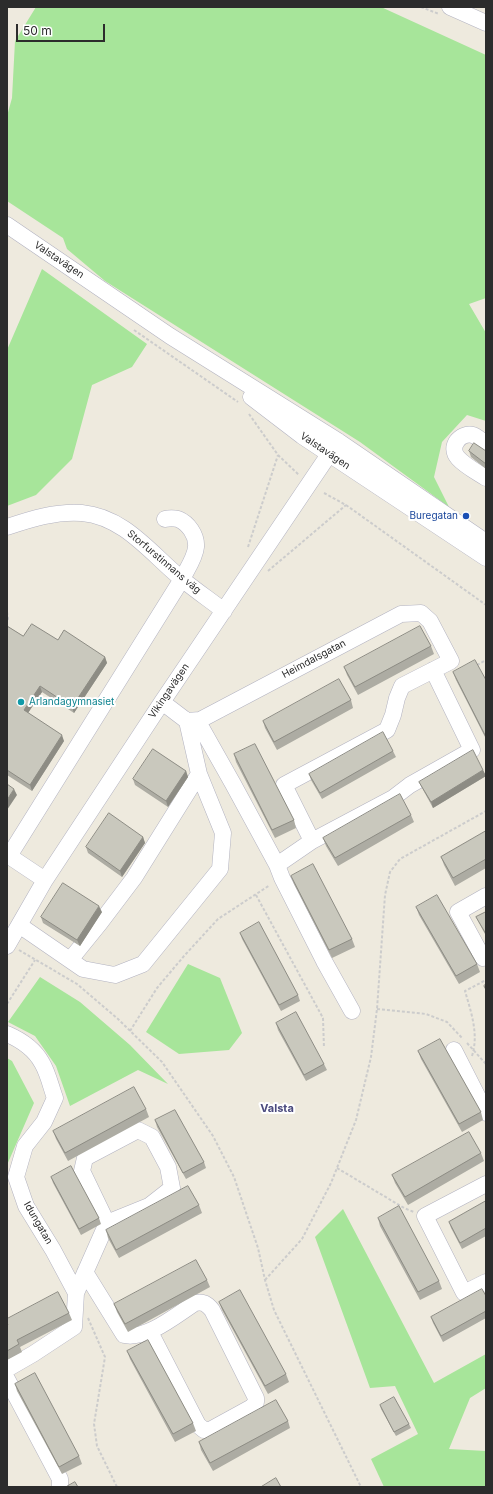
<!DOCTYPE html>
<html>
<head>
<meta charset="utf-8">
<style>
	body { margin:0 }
	#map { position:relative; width:493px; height:1494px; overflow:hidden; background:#eeeade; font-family:Inter,sans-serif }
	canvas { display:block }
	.frame { position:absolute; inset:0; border:8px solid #2c2c2c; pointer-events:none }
	.scale { position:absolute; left:16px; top:24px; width:89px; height:18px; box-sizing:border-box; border:2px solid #2c2c2c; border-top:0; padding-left:5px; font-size:12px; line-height:14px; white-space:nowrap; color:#2c2c2c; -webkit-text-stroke:3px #fff; paint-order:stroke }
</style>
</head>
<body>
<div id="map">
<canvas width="493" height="1494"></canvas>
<div class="frame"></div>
<div class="scale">50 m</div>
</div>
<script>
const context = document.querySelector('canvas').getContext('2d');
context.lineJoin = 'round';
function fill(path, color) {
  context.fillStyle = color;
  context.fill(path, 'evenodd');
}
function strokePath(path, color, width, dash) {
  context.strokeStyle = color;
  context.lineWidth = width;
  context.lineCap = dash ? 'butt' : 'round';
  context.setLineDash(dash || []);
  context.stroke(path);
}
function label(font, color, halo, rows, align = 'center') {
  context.font = font + ' Inter,sans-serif';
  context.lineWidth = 4;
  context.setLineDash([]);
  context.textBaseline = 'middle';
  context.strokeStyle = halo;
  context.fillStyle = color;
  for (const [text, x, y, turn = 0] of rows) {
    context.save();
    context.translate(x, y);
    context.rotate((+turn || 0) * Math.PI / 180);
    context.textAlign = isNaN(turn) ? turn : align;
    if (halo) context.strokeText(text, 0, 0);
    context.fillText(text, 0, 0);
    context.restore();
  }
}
fill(new Path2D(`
	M36 7H381L486 55V298L469 304 486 333V421L467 415 442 442 434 477 449 507 360 442 105 281 67 249 63 238 7 201V116L12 98 15 41Z
	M42 269 147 344 132 367 92 385 72 459 36 495 7 506V350Z
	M188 964 220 978 242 1033 229 1050 179 1054 146 1032Z
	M40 977 80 1002 130 1045 168 1084 138 1070 70 1106 56 1066 35 1036 8 1022Z
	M7 1058 12 1061 34 1103 7 1165Z
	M343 1209 434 1383 486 1354V1388L470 1398 449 1449 486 1451V1487H384L371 1459 418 1434 395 1386 370 1388 315 1237Z`), '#a7e59a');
const minor = new Path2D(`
	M450 7 486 23
	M7 225 170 336 338 441 486 542
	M251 397 302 436 486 558
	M486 445C482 441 478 437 473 435 460 432 448 447 458 458 465 466 477 472 486 478
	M7 527C31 519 56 511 82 513 125 517 151 554 182 579 195 590 210 600 224 611
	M162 702 187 721 200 720 401 614 421 613 430 621 451 661 402 686 397 698 393 715 387 730 284 785 312 841 277 865
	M187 721 202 729 233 784 277 865 282 878 324 961 352 1011
	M312 841 393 798 410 785 472 750 433 670
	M45 880 9 856 182 579C187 569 195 558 196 547 197 535 188 523 178 519 174 518 169 518 165 519
	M486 896 458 912 483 958 486 956
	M19 925 83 969 115 975 143 964 220 869 223 833 199 774 187 721
	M7 946 45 880 162 702 338 441
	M70 960 100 923 134 878 199 774
	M7 1034C21 1040 35 1050 42 1063 48 1073 51 1087 55 1098L44 1122 25 1146 16 1177 26 1206 53 1250 76 1293
	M454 1050 486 1113
	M486 1184 425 1216 464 1293 486 1282
	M85 1272 124 1335C147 1340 176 1315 195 1303 203 1301 207 1304 212 1310L256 1398V1402L252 1407 210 1430H204L198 1425 150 1332
	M7 1369 33 1354 74 1327 76 1293 107 1223 149 1206 172 1188 168 1167 152 1137 138 1130 85 1158 82 1171 107 1223
	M7 1379 60 1479V1487`);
strokePath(minor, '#b2b2c0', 17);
strokePath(new Path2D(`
	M421 7 439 14
	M134 330 238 402
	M249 414 278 455 299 475
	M324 493 346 505 486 605
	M248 547 278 455
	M268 571 346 505
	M7 612 8 619 7 620
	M477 665 486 660
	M256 895 323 1018 324 1048
	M19 950 77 984 118 1019 162 1062 213 1136 234 1177 258 1248 265 1280 274 1310 361 1487
	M7 1004 35 960
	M377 1009 426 1014 447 1022 463 1039
	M130 1031 157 988 184 956 218 919 270 885
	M467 1043 486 1064
	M472 1056C479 1034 471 1012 465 991L486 980
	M337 1168 404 1208 414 1212
	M265 1280 302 1239 331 1183 356 1120 371 1057 377 1009 385 895 390 872 400 859 486 811
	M88 1318 105 1357 94 1424 97 1446 117 1487`), '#ccc', 2, [3, 2]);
strokePath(minor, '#fff', 16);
fill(new Path2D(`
	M469 451H486V469L471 457Z
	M7 626 23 636 58 640 105 657 107 663 74 713 42 692 28 713 64 741 32 791 7 775Z
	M431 646 434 654 358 695 347 675 344 667Z
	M453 672 486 680V739L456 680Z
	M351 700 353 708 277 750 265 728 263 721Z
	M393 751 396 757 322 799 311 780 309 774Z
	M234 754 294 820 296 828 275 838 236 762Z
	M483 770 486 776 433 808 422 788 419 782Z
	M186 771 188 777 168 807 135 785 133 779Z
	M411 815 414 822 338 866 326 846 323 838Z
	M486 831V868L455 886 444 865 441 857Z
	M143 837 145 843 122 877 88 853 86 847Z
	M291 876 352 939 355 947 332 958 294 884Z
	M416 907 477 964 480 972 459 984 419 915Z
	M102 912 80 946 43 923 41 917Z
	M486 912V936L479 923 476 917Z
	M240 933 298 995 300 1001 281 1011 242 939Z
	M276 1023 324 1064 327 1070 306 1081 278 1030Z
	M418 1051 481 1112 483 1120 462 1132 421 1059Z
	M146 1109 149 1117 68 1161 56 1139 53 1131Z
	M155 1120 204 1162 206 1168 186 1179 157 1127Z
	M481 1153 484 1161 408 1205 395 1183 392 1175Z
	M51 1177 99 1218 101 1224 81 1235 53 1183Z
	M486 1201V1236L462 1249 451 1228 449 1222Z
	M199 1205 202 1213 119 1258 108 1238 106 1230Z
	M378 1218 439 1281 442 1289 420 1300 380 1226Z
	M207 1280 210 1287 128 1332 117 1312 114 1304Z
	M486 1296V1318L443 1342 433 1323 431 1317Z
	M219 1302 286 1374 289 1382 268 1394 222 1310Z
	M69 1313 72 1320 20 1347 22 1352 7 1360V1319Z
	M127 1351 193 1423 196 1431 175 1442 130 1359Z
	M15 1384 79 1456 82 1464 62 1474 17 1391Z
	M380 1405 409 1424 411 1428 396 1436 381 1409Z
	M288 1421 290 1428 213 1471 201 1450 199 1442Z`), '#adaca3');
fill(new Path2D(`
	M105 657 107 663 74 713 72 707Z
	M40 686 42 692 26 716 24 710Z
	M62 735 64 741 32 791 30 785Z
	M483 770 486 776 433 808 431 802Z
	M186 771 188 777 168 807 166 801Z
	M14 789 17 795 7 810V800Z
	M143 837 145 843 122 877 120 871Z
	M99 906 102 912 80 946 77 940Z`), '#8d8c84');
const building = new Path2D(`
	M474 443 486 451V464L469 451Z
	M32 624 58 640 64 630 105 657 72 707 40 686 24 710 62 735 30 785 7 770V626L23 636Z
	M420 626 431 646 355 687 344 667Z
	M475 660 486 680V737L453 672Z
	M339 679 351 700 274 742 263 721Z
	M383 732 393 751 320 793 309 774Z
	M255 744 294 820 272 830 234 754Z
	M153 749 186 771 166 801 133 779Z
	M473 750 483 770 431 802 419 782Z
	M7 784 14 789 7 800Z
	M400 794 411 815 335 858 323 838Z
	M109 813 143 837 120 871 86 847Z
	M486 831V859L453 878 441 857Z
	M313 864 352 939 329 950 291 876Z
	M63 883 99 906 77 940 41 917Z
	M437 895 477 964 456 976 416 907Z
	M486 912V934L476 917Z
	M259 922 298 995 279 1005 240 933Z
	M486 984V990L484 986Z
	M296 1012 324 1064 304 1075 276 1023Z
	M440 1039 481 1112 459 1124 418 1051Z
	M134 1087 146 1109 65 1153 53 1131Z
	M175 1110 204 1162 183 1173 155 1120Z
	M469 1132 481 1153 405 1197 392 1175Z
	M71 1166 99 1218 79 1229 51 1177Z
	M188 1186 199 1205 116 1250 106 1230Z
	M486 1201V1228L460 1243 449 1222Z
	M399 1206 439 1281 418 1292 378 1218Z
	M196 1260 207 1280 125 1324 114 1304Z
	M482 1289 486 1296V1311L441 1336 431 1317Z
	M240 1290 286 1374 265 1386 219 1302Z
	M58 1292 69 1313 17 1340 19 1344 7 1351V1325H8L7 1323V1319Z
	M148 1340 193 1423 173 1434 127 1351Z
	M35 1373 79 1456 59 1467 15 1384Z
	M394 1397 409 1424 394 1432 380 1405Z
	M276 1400 288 1421 210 1463 199 1442Z
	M276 1478 281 1487H261Z
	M75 1482 78 1487H66Z`);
fill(building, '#c9c8bd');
strokePath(building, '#8d8c84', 1);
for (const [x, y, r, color] of [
	[466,516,4,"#1a4fb4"],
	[21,702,4,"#0f9aa8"]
]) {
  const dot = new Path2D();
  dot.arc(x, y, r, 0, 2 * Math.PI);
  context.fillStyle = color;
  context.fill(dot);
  strokePath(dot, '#fff', 1.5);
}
label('10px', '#2c2c2c', '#fff', [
	["Valstavägen",59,260,34],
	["Valstavägen",325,451,34],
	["Storfurstinnans väg",164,562,40],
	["Heimdalsgatan",314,659,-28],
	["Vikingavägen",169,691,-56],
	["Idungatan",38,1223,60]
]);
label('10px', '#164399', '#fff', [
	["Buregatan",458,516]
], 'right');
label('10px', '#0d838f', '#fff', [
	["Arlandagymnasiet",29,702]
], 'left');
label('bold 11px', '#4b4b7e', '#fff', [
	["Valsta",277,1109]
]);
</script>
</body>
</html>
